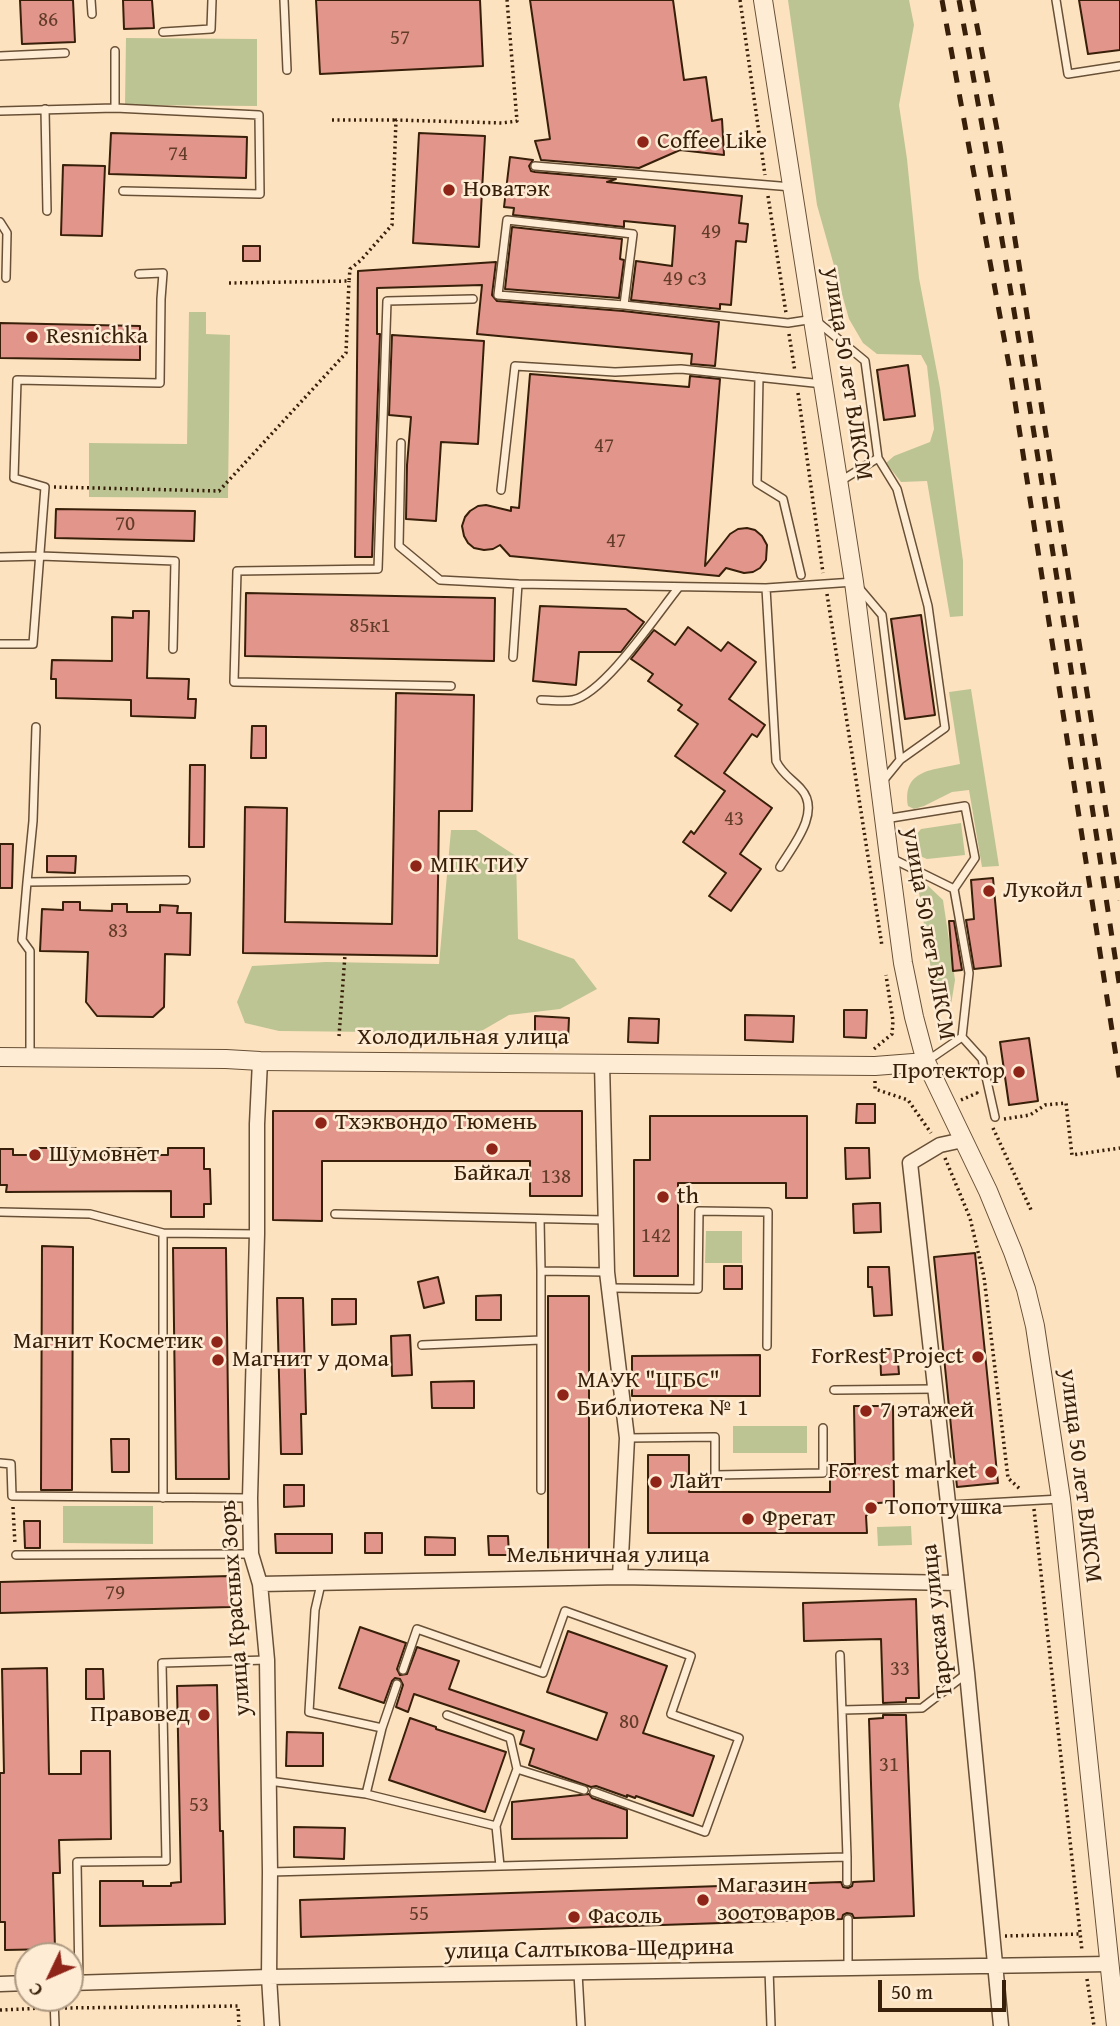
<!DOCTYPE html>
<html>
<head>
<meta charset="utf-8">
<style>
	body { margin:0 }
	#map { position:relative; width:1120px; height:2026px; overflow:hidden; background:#fde2bf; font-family:"Gentium Book Plus",serif }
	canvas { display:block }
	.north { position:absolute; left:14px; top:1942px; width:70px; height:70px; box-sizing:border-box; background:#feecd5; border:2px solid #ae9a83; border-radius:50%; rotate:226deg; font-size:19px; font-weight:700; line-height:28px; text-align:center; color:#371f09 }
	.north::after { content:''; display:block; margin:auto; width:24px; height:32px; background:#8f2418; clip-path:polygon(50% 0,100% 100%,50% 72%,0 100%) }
	.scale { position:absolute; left:878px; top:1980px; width:128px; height:32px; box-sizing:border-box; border:4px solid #371f09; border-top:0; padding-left:9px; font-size:21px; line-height:24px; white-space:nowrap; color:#371f09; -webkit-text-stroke:5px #feecd5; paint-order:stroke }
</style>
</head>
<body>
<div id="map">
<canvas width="1120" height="2026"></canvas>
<div class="north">С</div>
<div class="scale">50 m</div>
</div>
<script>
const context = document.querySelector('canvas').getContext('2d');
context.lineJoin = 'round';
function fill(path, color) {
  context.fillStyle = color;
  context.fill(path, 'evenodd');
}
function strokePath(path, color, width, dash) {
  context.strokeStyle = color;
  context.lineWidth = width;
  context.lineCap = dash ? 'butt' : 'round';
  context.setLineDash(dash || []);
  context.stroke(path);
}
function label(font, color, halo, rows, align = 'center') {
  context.font = font + ' "Gentium Book Plus",serif';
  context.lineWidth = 5;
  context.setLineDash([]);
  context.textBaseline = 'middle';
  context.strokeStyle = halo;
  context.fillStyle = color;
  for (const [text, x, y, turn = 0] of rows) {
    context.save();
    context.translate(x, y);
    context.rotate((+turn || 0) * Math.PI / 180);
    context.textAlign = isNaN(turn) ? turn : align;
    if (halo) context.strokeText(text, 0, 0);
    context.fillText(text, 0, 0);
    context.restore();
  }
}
fill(new Path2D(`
	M788 0H909L914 25 899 105 907 159 919 278 940 388 963 561V616L950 617 927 481 901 482 886 463 894 456 930 442 934 429 927 366 921 355 877 354 863 343 849 319 817 205Z
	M126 38 257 39V106L125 105Z
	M189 312H206V334L230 335 228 498 89 497V443L187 444Z
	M971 689 999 866 982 867 969 790 952 792 924 806 914 809 908 806C902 769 934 770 960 764L949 692Z
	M961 823 965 855 927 859 920 856 916 835 921 829Z
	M451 830H476L516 856 518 939 574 959 597 989 560 1009 509 1015 478 1033 279 1031 245 1023 237 1002 252 966 326 962 439 964Z
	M917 880 923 881 943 900 955 980 950 1011 938 1014Z
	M706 1231H742V1263H705Z
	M733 1426H807V1453H733Z
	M63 1506H153V1544L63 1543Z
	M911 1526 912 1545 878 1546 877 1527Z`), '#bdc494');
const building = new Path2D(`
	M20 0H73L75 42 22 44Z
	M123 0H152L154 28 124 29Z
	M316 0H480L483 66 320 74Z
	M530 0H673L684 80 706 77 712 121 722 119 724 155 680 150 639 168 541 160 535 141 550 139Z
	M1079 0H1120V50L1088 54Z
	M111 133 247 137 246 178 109 174Z
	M419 133 485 136 479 247 413 243Z
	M510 157 533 160 529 166 531 171 535 172 616 179 607 182 742 196 739 223 748 224 746 242 736 241 731 305 720 304V309L631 300 636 261 672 266 675 226 624 221V227L513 215 514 208 504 207Z
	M63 165 105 166 102 236 61 235Z
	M512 227 622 239 620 259 624 260 619 298 505 289Z
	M243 246H260V261H243Z
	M496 262 492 295 497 301 623 311 719 322 715 366 691 364 692 354 477 334 482 285 377 288V334H380L372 557H355L358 271Z
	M0 323 140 326V360L0 358Z
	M392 335 484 341 478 444 441 442 436 521 406 519 407 465 411 417 389 415Z
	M908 365 915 416 884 420 877 370Z
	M530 374 689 387 690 376 720 379 705 566 730 534 738 529 747 528 755 530 762 536 767 545 766 560 760 568 753 572 744 573 726 568 719 576 510 556 500 545 493 549 484 550 474 548 468 543 464 536 462 526 465 517 470 511 478 506 486 505 511 511V507L519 508Z
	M56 509 195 511 194 541 55 538Z
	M246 593 495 598 494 661 245 656Z
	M540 606 626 609 644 622 621 652H579L576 685 533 681Z
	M133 611H149L147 678 189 679 188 699H196L195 718 131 716V700L56 698V679H51L52 660 112 661V617L133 618Z
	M921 615 935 715 905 719 891 619Z
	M688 627 721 651 728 642 756 662 729 699 765 725 757 737 752 734 724 773 772 808 740 854 761 869 731 911 709 896 726 873 683 842 691 831 694 834 725 791 675 756 698 724 678 710 682 705 648 681 653 674 631 659 654 630 675 645Z
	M396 693 474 695 472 811H439L437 956 243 953 245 807 287 808 285 922 392 924Z
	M252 726H266V758H251Z
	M190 765H205L204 847H189Z
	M0 844H13L12 888H0Z
	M47 856H76L75 873 47 872Z
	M993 878 1001 966 974 969 966 920 974 919 971 880Z
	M63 902H80V910L112 911V904H127V912H160V905L178 906 177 913H191L190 955 165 954 164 1007 153 1017 97 1016 86 1002 88 952 40 951 42 909 63 910Z
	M949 921H954L962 970 953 971Z
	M844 1010H867L866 1038 844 1037Z
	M745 1015 794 1016 793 1042 745 1040Z
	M535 1016 569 1018 568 1040 535 1039Z
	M629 1018 659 1019 658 1043 628 1042Z
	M1029 1038 1038 1101 1009 1105 1000 1042Z
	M857 1104H875V1123H856Z
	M273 1111H582V1196H530V1161H322V1221L273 1220Z
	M650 1116H807V1198H786V1183H678V1276H634V1160H650Z
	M39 1148H76V1155H107V1148H142V1155H168V1148H204V1169H210L211 1204H204V1217H171V1191L6 1192 7 1185H0V1149H13V1155H39Z
	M845 1148H869L870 1178 846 1179Z
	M873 1203H880L881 1232 854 1233 853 1204Z
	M42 1246 73 1247 72 1490H41Z
	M173 1248H226L229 1479H176Z
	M975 1253 998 1483 957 1487 934 1257Z
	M724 1266H742V1289H724Z
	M868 1267H889L892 1315 874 1316 872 1287H868Z
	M438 1277 444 1303 424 1308 418 1282Z
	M501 1295V1320H476V1296Z
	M548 1296H589V1552H548Z
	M277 1298H303L306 1414H301L302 1454H281Z
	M332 1299H356V1324L332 1325Z
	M410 1335 412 1375 392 1376 391 1336Z
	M880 1349H897L899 1374 881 1375Z
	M760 1355V1396H632V1356Z
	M474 1381V1408H432L431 1382Z
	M854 1406H893L894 1502 878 1503 866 1516 867 1533H648V1455H689V1492H830V1476H842L841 1464H855Z
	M111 1439H129V1472H112Z
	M284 1485H304V1506L284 1507Z
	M24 1521H40V1548H25Z
	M365 1533H382V1553H365Z
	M275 1534H332V1553H276Z
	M488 1536H508L509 1555H489Z
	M425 1537 455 1538V1555H425Z
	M230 1576 231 1607 0 1613V1582Z
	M916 1599 919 1698H906V1702L883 1703 881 1639 804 1641 803 1603Z
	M360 1627 406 1643 397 1669 400 1675 407 1674 417 1647 459 1661 449 1689 597 1740 607 1713 547 1692 568 1631 667 1666 643 1733 714 1756 693 1816 636 1796 635 1798 627 1795V1797L596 1786 591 1787 529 1765 534 1749 520 1744 524 1731 414 1694 408 1712 396 1707 403 1685 400 1679 395 1678 392 1681 384 1703 339 1688Z
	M47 1668 49 1774H81V1751H110L111 1839 59 1840 60 1873H53L55 1949 5 1950V1922H0V1773H4L2 1669Z
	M86 1669H103L104 1699H86Z
	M217 1685 220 1831H223L225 1924 100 1926V1881H143V1886H171V1883L181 1882 177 1686Z
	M883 1715H906L914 1916 854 1918 852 1914 847 1913 843 1915 842 1919 301 1937 300 1900 841 1882 843 1887 848 1888 852 1886 853 1882 874 1881 869 1719 883 1718Z
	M410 1718 436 1727V1729L506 1752 485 1812 389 1780Z
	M287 1732 323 1733V1766H286Z
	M580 1795 589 1794 592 1798 627 1810V1838L512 1839V1802Z
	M294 1827 345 1828 344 1859 294 1857Z`);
fill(building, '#e2958a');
strokePath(building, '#371f09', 2);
const service = new Path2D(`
	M91 0 92 14
	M284 0 287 70
	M1056 0 1068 74 1120 66
	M163 32 211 29 212 0
	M0 56 65 53
	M115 108V51
	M45 109 47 211
	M0 111 115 108 259 115 260 194 123 191
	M535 166 792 187
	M0 222 7 233 6 278
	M624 305 633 234 507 220 498 295 624 305 788 323 814 319 865 361 878 458 897 489 928 606 945 728 900 760 882 782
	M759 377 757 483 783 499 801 575
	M401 443 399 546 440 580 518 584
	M839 482 878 458
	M501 490 515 366 615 372 681 369 823 384
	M0 557 40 556 175 561 173 649
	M766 588 776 761C782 774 792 779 801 789 822 812 792 847 780 867
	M0 644H33L45 487 14 478 17 380 160 383 161 299 163 273 139 274
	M513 657 518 584 766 588 854 582 882 615 900 760
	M451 686 234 682 237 571 378 569 387 301 473 299
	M541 700C551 700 564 702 573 700 605 693 657 614 679 587
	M885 819 965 806 975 858 954 889
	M893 859 954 889 969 973 962 1037 927 1061
	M27 882 33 821 36 727
	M962 1037 982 1059 995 1117
	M30 1056V951L22 940 27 882 186 880
	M0 1212 90 1214 163 1233 257 1234
	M335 1214 605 1220
	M540 1219 541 1271
	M163 1233V1498
	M610 1288 698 1289 699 1211 768 1212 767 1346
	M422 1345 541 1340
	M834 1390 935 1389
	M627 1438 715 1437V1475L823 1473V1428
	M0 1463 11 1464 12 1496 250 1498
	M541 1490V1271L607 1272
	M949 1505 1061 1499
	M16 1555 251 1554
	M840 1655 847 1857
	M403 1670 417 1629 543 1673 565 1611 691 1656 671 1714 739 1738 705 1832 594 1792
	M842 1710 922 1708 966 1674
	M447 1715 510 1738 517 1769
	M382 1728 397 1684
	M269 1781 366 1794 382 1728 309 1712 315 1610 321 1584
	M366 1794 496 1826 517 1769 584 1790
	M496 1826 500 1866
	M270 1872 847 1857V1882
	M848 1919V1968
	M769 1969 771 2026
	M578 1973 581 2026
	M79 1982 77 1862 166 1861 162 1663 267 1660
	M54 1998 55 2026`);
const minor = new Path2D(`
	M260 1061 257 1124V1234L250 1498 251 1554 260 1584 267 1660 270 1872 269 1977 272 2026
	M602 1063 607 1272 627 1438 620 1577
	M963 1140 940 1145 910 1163 967 1673 1001 2026
	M260 1584 620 1577 957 1583
	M70 1983 269 1977 1109 1964
	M0 1984 28 1983`);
const tertiary = new Path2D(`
	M763 0 854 582 889 857 903 963 914 1017 926 1062 988 1191 1013 1252 1026 1289 1035 1326 1061 1499 1116 2026
	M0 1057 226 1059 260 1061 875 1066 926 1062`);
strokePath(service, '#685036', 10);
strokePath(minor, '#685036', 17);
strokePath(tertiary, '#685036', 20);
strokePath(new Path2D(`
	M740 0 765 175
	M332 120H396
	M768 196 786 313
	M229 283 349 281 350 269 361 260 392 225 396 120 502 123 517 121 507 0
	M789 334 795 372
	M798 393 823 573
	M54 487 219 491 346 353 349 281
	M827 594 882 946
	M339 1036 345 955
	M874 1049 892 1034 893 1021 886 975
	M875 1081V1089L908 1100 931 1133
	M961 1100 977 1093 978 1095
	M1004 1119 1030 1115 1045 1105 1066 1103 1072 1155 1120 1148
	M993 1128 1032 1212
	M945 1158 970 1218 984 1277 1008 1478 1021 1490
	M13 1507 15 1545
	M1034 1509 1082 1951
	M1005 1936 1080 1934
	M1087 1979 1094 2026
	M65 2008 238 2006 239 2026
	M0 2010 43 2008`), '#371f09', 3.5, [2, 3.5]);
strokePath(service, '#feecd5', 7);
strokePath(minor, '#feecd5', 14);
strokePath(tertiary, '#feecd5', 18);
strokePath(new Path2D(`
	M942 0 1011 376 1120 1082
	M959 0C1021 328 1069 659 1120 989
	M972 0 1000 145 1120 900`), '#371f09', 5, [12, 12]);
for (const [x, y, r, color] of [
	[643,142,7,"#8f2418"],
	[449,190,7,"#8f2418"],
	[32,337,7,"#8f2418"],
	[416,866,7,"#8f2418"],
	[989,891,7,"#8f2418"],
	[1019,1072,7,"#8f2418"],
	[321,1123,7,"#8f2418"],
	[492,1149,7,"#8f2418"],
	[35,1155,7,"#8f2418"],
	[663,1197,7,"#8f2418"],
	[217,1342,7,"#8f2418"],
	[978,1357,7,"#8f2418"],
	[218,1360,7,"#8f2418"],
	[563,1395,7,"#8f2418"],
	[866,1411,7,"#8f2418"],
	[991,1472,7,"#8f2418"],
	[656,1482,7,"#8f2418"],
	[871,1508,7,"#8f2418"],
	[748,1519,7,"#8f2418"],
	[204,1715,7,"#8f2418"],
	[703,1900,7,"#8f2418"],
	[574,1917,7,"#8f2418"]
]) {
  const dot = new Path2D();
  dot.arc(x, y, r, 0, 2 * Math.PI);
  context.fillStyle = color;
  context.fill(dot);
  strokePath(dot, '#feecd5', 2.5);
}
label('21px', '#623c29', null, [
	["86",48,21],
	["57",400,39],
	["74",178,155],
	["49",711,233],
	["49 с3",685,280],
	["47",604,447],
	["70",125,525],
	["47",616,542],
	["85к1",370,627],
	["43",734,820],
	["83",118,932],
	["138",556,1178],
	["142",656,1237],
	["79",115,1594],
	["33",900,1670],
	["80",629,1723],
	["31",889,1766],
	["53",199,1806],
	["55",419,1915]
]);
label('24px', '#371f09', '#feecd5', [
	["Coffee Like",657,142],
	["Новатэк",463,190],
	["Resnichka",46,337],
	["МПК ТИУ",430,866],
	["Лукойл",1003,891],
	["Протектор",1005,1072,"right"],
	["Тхэквондо Тюмень",335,1123],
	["Шумовнет",49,1155],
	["Байкал",492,1174,"center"],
	["th",677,1197],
	["Магнит Косметик",203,1342,"right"],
	["ForRest Project",964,1357,"right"],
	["Магнит у дома",232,1360],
	["МАУК \"ЦГБС\"",577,1381],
	["Библиотека № 1",577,1409],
	["7 этажей",880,1411],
	["Forrest market",977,1472,"right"],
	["Лайт",670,1482],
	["Топотушка",885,1508],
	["Фрегат",762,1519],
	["Правовед",190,1715,"right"],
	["Магазин",717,1886],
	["зоотоваров",717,1914],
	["Фасоль",588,1917]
], 'left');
label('24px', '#371f09', '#feecd5', [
	["улица 50 лет ВЛКСМ",847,374,81],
	["улица 50 лет ВЛКСМ",928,934,80],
	["Холодильная улица",463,1038],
	["улица 50 лет ВЛКСМ",1080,1476,83],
	["Мельничная улица",608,1556],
	["улица Красных Зорь",236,1608,-94],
	["Тарская улица",938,1621,-96],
	["улица Салтыкова-Щедрина",589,1950,-1]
]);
</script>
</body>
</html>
